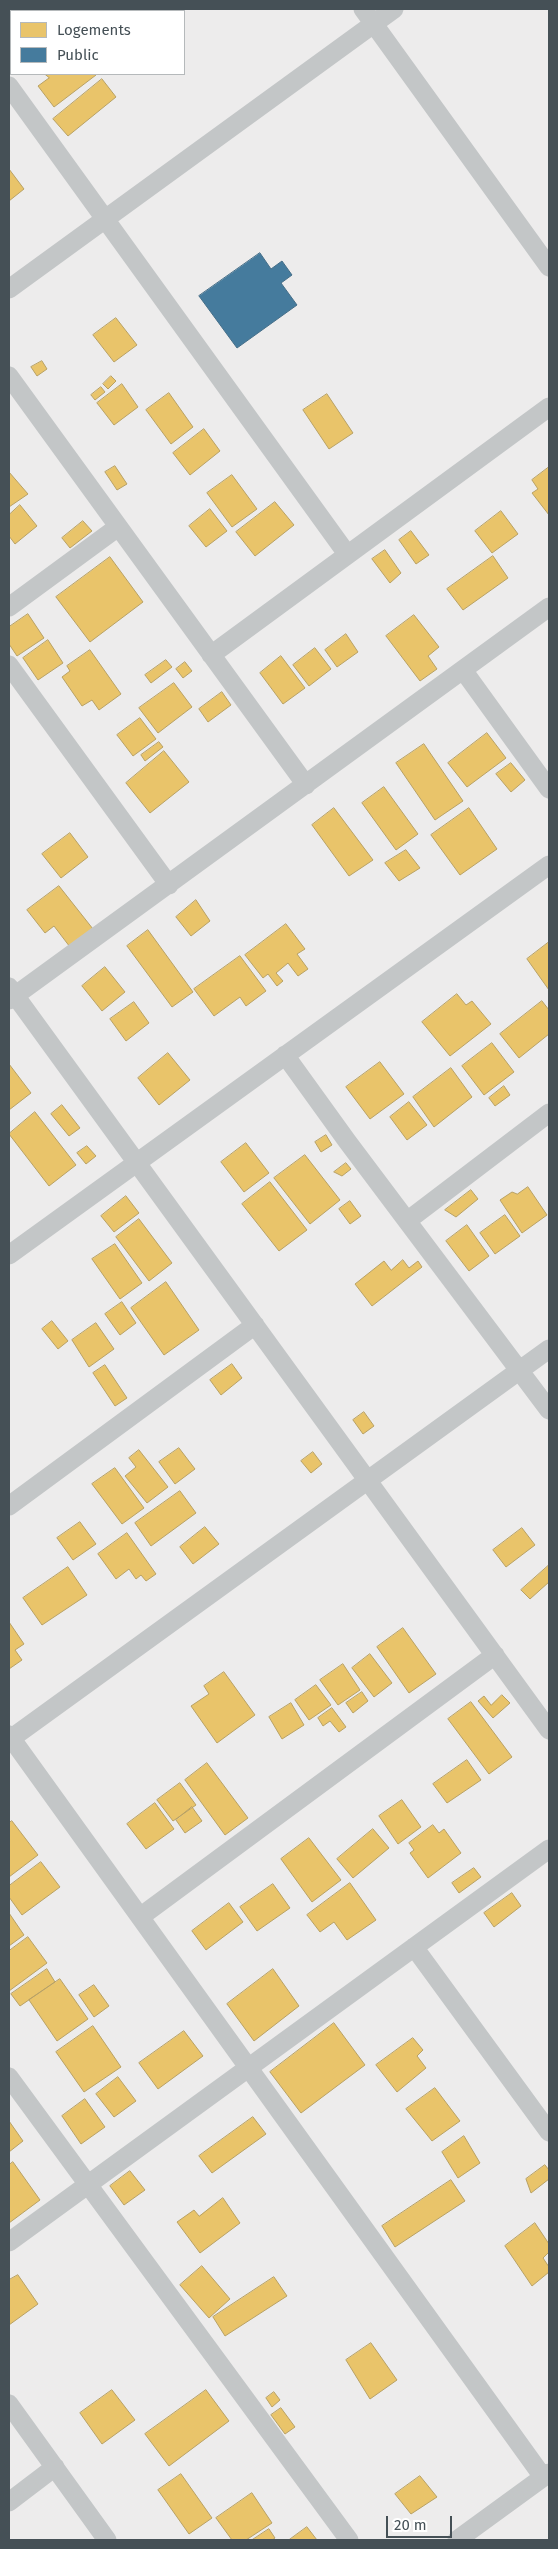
<!DOCTYPE html>
<html>
<head>
<meta charset="utf-8">
<style>
	body { margin:0 }
	#map { position:relative; width:558px; height:2549px; overflow:hidden; background:#edecec; font-family:"Fira Sans",sans-serif }
	canvas { display:block }
	.frame { position:absolute; inset:0; border:10px solid #455056; pointer-events:none }
	.legend { position:absolute; left:10px; top:10px; width:175px; height:65px; box-sizing:border-box; background:#fff; border:1px solid #b5b9bb; margin:0; padding:6px 9px; list-style:none; font-size:15px; color:#455056 }
	.legend li { display:flex; align-items:center; gap:10px; height:25px }
	.legend b { width:25px; border:1px solid #b5b9bb }
	.scale { position:absolute; left:386px; top:2516px; width:66px; height:22px; box-sizing:border-box; border:2px solid #455056; border-top:0; padding-left:6px; font-size:15px; line-height:18px; white-space:nowrap; color:#455056; -webkit-text-stroke:4px #fff; paint-order:stroke }
</style>
</head>
<body>
<div id="map">
<canvas width="558" height="2549"></canvas>
<div class="frame"></div>
<ul class="legend">
<li><b style="height:14px;background:#e9c46a"></b>Logements</li>
<li><b style="height:14px;background:#457b9d"></b>Public</li>
</ul>
<div class="scale">20 m</div>
</div>
<script>
const context = document.querySelector('canvas').getContext('2d');
context.lineJoin = 'round';
function fill(path, color) {
  context.fillStyle = color;
  context.fill(path, 'evenodd');
}
function strokePath(path, color, width, dash) {
  context.strokeStyle = color;
  context.lineWidth = width;
  context.lineCap = dash ? 'butt' : 'round';
  context.setLineDash(dash || []);
  context.stroke(path);
}
const homes = new Path2D(`
	M45 74H95L96 75 54 107 38 86 49 78Z
	M102 79 116 97 68 136 53 119Z
	M9 169 24 189 9 201Z
	M116 318 137 345 114 362 93 335Z
	M42 361 47 369 37 376 31 367Z
	M111 376 116 381 108 389 103 384Z
	M122 384 138 407 114 425 97 403Z
	M101 387 105 392 95 400 91 395Z
	M169 393 193 427 171 444 146 410Z
	M327 394 353 433 329 449 303 410Z
	M204 429 220 451 190 475 173 453Z
	M115 466 127 484 117 490 105 472Z
	M549 467V515L532 493 538 489 532 480Z
	M9 472 28 494 9 507Z
	M232 475 257 509 232 527 207 493Z
	M275 502 294 525 255 556 236 532Z
	M20 505 37 526 15 544 9 536V515Z
	M210 509 227 531 206 547 189 526Z
	M501 511 518 534 492 553 475 531Z
	M83 521 92 531 70 548 62 538Z
	M411 531 429 555 416 564 399 540Z
	M385 550 401 573 390 583 372 559Z
	M493 556 508 578 463 610 447 589Z
	M110 557 143 602 90 642 56 597Z
	M28 614 44 638 17 656 9 644V627Z
	M414 615 439 647 428 656 437 669 420 681 386 636Z
	M346 634 358 652 337 667 325 650Z
	M48 640 63 663 38 680 23 658Z
	M315 648 331 669 309 686 293 665Z
	M90 650 121 694 99 710 92 700 82 706 62 677 70 671 67 666Z
	M281 656 305 688 283 704 260 673Z
	M166 660 172 667 151 683 145 675Z
	M185 662 192 671 183 678 176 669Z
	M174 683 192 707 158 733 139 708Z
	M222 692 231 705 208 722 199 709Z
	M140 718 156 739 133 756 117 735Z
	M487 733 506 758 467 787 448 763Z
	M159 742 163 747 145 761 141 755Z
	M424 744 463 801 435 820 396 763Z
	M164 751 189 782 150 813 126 783Z
	M511 763 525 780 511 792 496 774Z
	M384 787 418 834 396 850 362 803Z
	M334 808 373 860 349 876 312 825Z
	M469 808 497 849 460 875 431 835Z
	M70 833 88 857 61 878 42 854Z
	M406 850 420 868 399 881 385 863Z
	M59 886 93 929 70 947 54 926 45 933 27 910Z
	M196 900 210 921 191 936 176 917Z
	M286 924 305 949 297 954 308 969 298 976 288 963 276 973 283 981 277 986 268 974 263 978 245 955Z
	M148 930 193 992 172 1007 127 946Z
	M549 942V990L527 959Z
	M240 956 266 991 246 1006 240 997 214 1016 194 989Z
	M105 967 125 992 102 1011 82 986Z
	M457 994 466 1005 472 1001 491 1024 450 1056 422 1022Z
	M542 1001 549 1010V1034L519 1058 500 1034Z
	M134 1002 149 1023 126 1041 110 1019Z
	M492 1043 514 1072 484 1095 462 1066Z
	M168 1053 190 1080 159 1105 138 1078Z
	M380 1062 404 1094 370 1119 346 1087Z
	M9 1064 31 1093 9 1110Z
	M451 1068 472 1097 434 1127 413 1097Z
	M504 1086 510 1095 495 1106 489 1098Z
	M409 1102 427 1125 407 1140 390 1117Z
	M62 1105 80 1128 69 1136 51 1114Z
	M35 1112 76 1165 49 1186 9 1134Z
	M326 1135 332 1145 321 1152 315 1142Z
	M246 1143 269 1173 244 1192 221 1162Z
	M87 1146 96 1156 86 1164 77 1153Z
	M305 1155 340 1200 310 1224 274 1178Z
	M346 1163 351 1169 342 1176 334 1172Z
	M270 1182 307 1230 279 1251 242 1204Z
	M528 1187 547 1215 522 1233 500 1200 512 1192 517 1194Z
	M471 1190 478 1199 456 1217 445 1210Z
	M126 1196 139 1213 114 1232 101 1216Z
	M350 1201 361 1216 350 1224 339 1209Z
	M505 1215 520 1236 495 1254 480 1233Z
	M139 1219 172 1263 149 1281 116 1237Z
	M467 1225 489 1256 469 1271 446 1241Z
	M115 1244 142 1283 120 1299 92 1259Z
	M403 1260 409 1268 418 1261 422 1267 372 1306 355 1284 384 1261 391 1270Z
	M166 1282 199 1330 164 1355 131 1308Z
	M122 1302 136 1323 120 1335 105 1314Z
	M52 1321 68 1341 58 1349 42 1329Z
	M96 1323 114 1349 89 1367 72 1340Z
	M232 1364 242 1378 221 1395 210 1380Z
	M105 1365 127 1398 115 1406 93 1373Z
	M364 1412 374 1426 363 1434 353 1420Z
	M179 1448 195 1469 175 1484 159 1462Z
	M139 1450 168 1487 147 1503 125 1476 136 1467 129 1458Z
	M313 1452 322 1464 311 1473 301 1461Z
	M115 1468 144 1508 122 1524 92 1484Z
	M180 1491 196 1513 151 1546 135 1523Z
	M80 1522 96 1544 73 1560 57 1538Z
	M205 1527 219 1544 193 1564 180 1547Z
	M522 1528 535 1545 506 1567 493 1550Z
	M127 1533 156 1574 146 1581 141 1575 136 1579 129 1569 116 1579 98 1554Z
	M549 1565V1582L530 1599 521 1590Z
	M68 1567 87 1595 42 1625 23 1598Z
	M9 1622 24 1644 15 1650 22 1660 9 1669Z
	M403 1628 436 1674 409 1693 377 1647Z
	M370 1654 392 1683 374 1697 352 1668Z
	M343 1664 360 1690 338 1705 320 1680Z
	M224 1672 255 1715 217 1743 191 1706 209 1694 204 1686Z
	M316 1685 331 1705 309 1720 295 1700Z
	M362 1692 368 1701 353 1713 346 1703Z
	M502 1695 510 1703 493 1718 478 1701 484 1696 491 1705Z
	M471 1702 512 1757 489 1774 448 1719Z
	M291 1703 304 1725 282 1739 269 1717Z
	M332 1708 346 1727 339 1732 330 1721 323 1726 318 1718Z
	M467 1760 481 1780 447 1803 433 1784Z
	M207 1763 248 1818 225 1835 185 1780Z
	M180 1783 196 1805 173 1821 157 1800Z
	M402 1800 421 1827 398 1844 379 1816Z
	M155 1803 174 1829 146 1849 127 1824Z
	M192 1807 202 1821 185 1833 176 1820Z
	M12 1821 38 1855 9 1877V1823Z
	M433 1825 439 1833 444 1829 461 1853 428 1878 410 1853 414 1850 409 1843Z
	M373 1829 389 1848 353 1878 337 1859Z
	M309 1838 341 1880 312 1902 281 1859Z
	M41 1862 60 1887 22 1915 9 1897V1886Z
	M474 1868 481 1877 459 1893 452 1883Z
	M350 1883 376 1920 347 1940 334 1922 320 1932 307 1915Z
	M273 1884 290 1908 257 1931 240 1907Z
	M512 1893 521 1906 494 1927 484 1913Z
	M229 1903 243 1922 206 1950 192 1931Z
	M9 1913 24 1935 9 1946Z
	M28 1937 47 1963 9 1991V1951Z
	M47 1969 55 1982 20 2006 11 1994Z
	M273 1969 299 2006 254 2041 227 2004Z
	M60 1979 88 2019 57 2041 29 2000Z
	M94 1985 109 2006 94 2017 79 1995Z
	M334 2023 365 2065 301 2113 270 2072Z
	M93 2026 121 2067 84 2092 56 2052Z
	M184 2031 203 2056 158 2089 139 2063Z
	M413 2038 423 2050 417 2056 426 2068 397 2092 376 2065Z
	M118 2077 136 2101 114 2117 96 2094Z
	M435 2088 460 2121 432 2141 406 2109Z
	M85 2099 105 2127 81 2144 62 2116Z
	M253 2117 266 2134 212 2173 199 2156Z
	M9 2121 23 2141 9 2152Z
	M464 2136 480 2163 458 2178 442 2152Z
	M13 2162 40 2200 9 2223V2165Z
	M545 2165 549 2170V2179L531 2193 526 2179Z
	M130 2171 145 2190 124 2205 110 2186Z
	M451 2180 465 2201 395 2247 382 2226Z
	M223 2198 240 2223 200 2253 177 2222 194 2210 199 2216Z
	M535 2223 549 2244V2252L543 2258 549 2267V2272L532 2286 505 2246Z
	M202 2266 230 2299 209 2318 180 2285Z
	M18 2275 38 2304 9 2325V2280Z
	M274 2277 287 2296 225 2336 213 2317Z
	M371 2343 397 2380 370 2399 346 2360Z
	M112 2390 135 2420 102 2444 80 2413Z
	M206 2390 229 2421 169 2466 145 2434Z
	M274 2392 280 2400 272 2407 266 2398Z
	M281 2408 295 2427 285 2434 271 2415Z
	M181 2474 212 2518 189 2534 158 2490Z
	M420 2476 437 2497 411 2514 395 2494Z
	M252 2493 272 2523 246 2540H232L216 2518Z
	M307 2527 317 2540H289Z
	M269 2529 275 2538 272 2540H252Z`);
fill(homes, '#e9c46a');
strokePath(homes, '#b8a164', 1);
const public = new Path2D(`
	M260 253 271 269 282 261 292 275 281 283 297 305 237 348 199 296Z`);
fill(public, '#457b9d');
strokePath(public, '#456e88', 1);
strokePath(new Path2D(`
	M363 9 549 267
	M9 86 347 554
	M9 289 394 9
	M9 376 306 785
	M9 607 118 527
	M211 655 549 407
	M9 665 169 885
	M463 670 549 789
	M9 987 549 1730
	M9 1000 549 607
	M285 1055 347 1141 549 1410
	M407 1221 549 1113
	M9 1255 549 865
	M9 1506 255 1325
	M9 1735 543 2477
	M9 1740 549 1349
	M140 1917 495 1655
	M414 1947 549 2132
	M9 2077 349 2540
	M9 2242 549 1849
	M9 2404 107 2540
	M9 2502 55 2467
	M457 2540 549 2473`), '#c3c6c7', 19);
</script>
</body>
</html>
